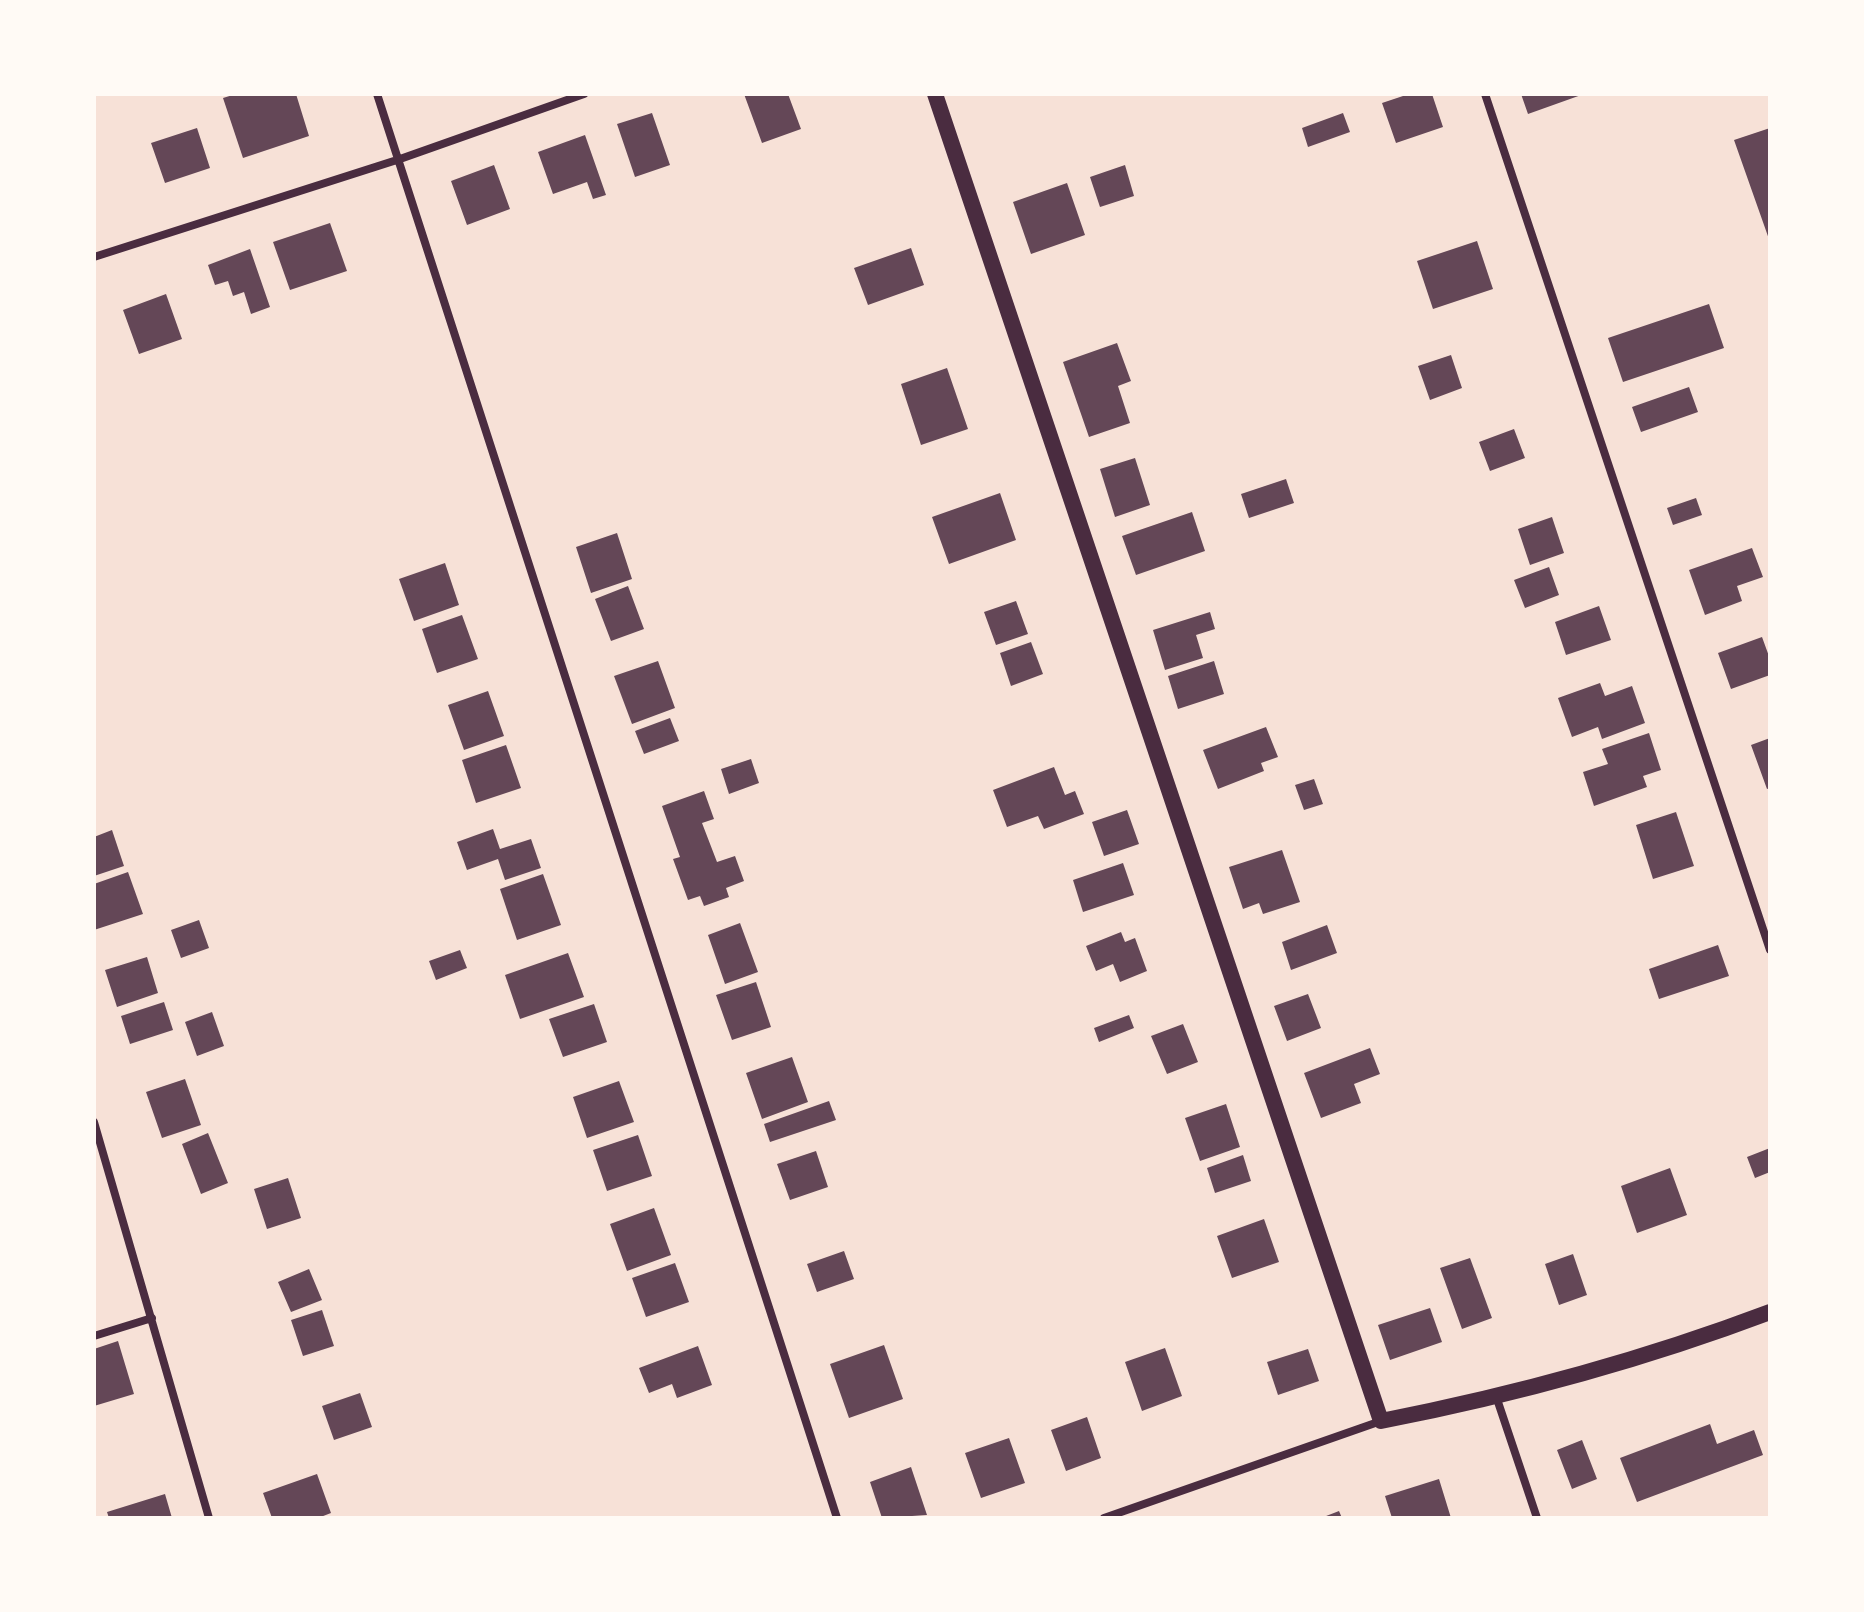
<!DOCTYPE html>
<html>
<head>
<meta charset="utf-8">
<style>
	body { margin:0 }
	#map { position:relative; width:1864px; height:1612px; overflow:hidden; background:#f7e1d7; font-family:"PT Sans Narrow",sans-serif }
	canvas { display:block }
	.frame { position:absolute; inset:0; border:96px solid #fffaf5; pointer-events:none }
</style>
</head>
<body>
<div id="map">
<canvas width="1864" height="1612"></canvas>
<div class="frame"></div>
</div>
<script>
const context = document.querySelector('canvas').getContext('2d');
context.lineJoin = 'round';
function fill(path, color) {
  context.fillStyle = color;
  context.fill(path, 'evenodd');
}
function strokePath(path, color, width, dash) {
  context.strokeStyle = color;
  context.lineWidth = width;
  context.lineCap = dash ? 'butt' : 'round';
  context.setLineDash(dash || []);
  context.stroke(path);
}
fill(new Path2D(`
	M236 94H296L309 136 243 158 223 98Z
	M744 94H788L801 129 762 143Z
	M1409 94H1432L1443 127 1396 143 1382 103Z
	M1521 94H1584L1528 114Z
	M652 113 670 165 635 177 617 124Z
	M1343 113 1350 132 1308 147 1302 128Z
	M197 128 210 168 165 183 151 143Z
	M1770 128V242L1734 140Z
	M585 135 606 195 593 199 587 182 553 194 538 152Z
	M494 165 510 209 467 225 451 181Z
	M1125 165 1134 196 1100 207 1090 177Z
	M1067 183 1085 235 1031 254 1013 202Z
	M330 223 347 271 290 290 273 242Z
	M1477 241 1493 289 1433 309 1417 261Z
	M911 248 924 285 868 305 854 268Z
	M250 249 270 307 251 314 244 292 233 296 228 281 215 285 208 265Z
	M166 294 182 339 139 354 123 310Z
	M1709 304 1724 348 1623 382 1608 338Z
	M1117 343 1131 381 1118 386 1130 423 1089 437 1063 362Z
	M1451 355 1462 388 1430 400 1418 366Z
	M947 368 968 429 921 445 901 384Z
	M1689 387 1698 412 1641 432 1632 407Z
	M1514 429 1525 458 1490 471 1479 442Z
	M1135 458 1150 505 1115 517 1100 469Z
	M1286 479 1294 503 1249 518 1241 494Z
	M1000 493 1016 540 949 564 932 517Z
	M1696 498 1702 515 1673 525 1667 508Z
	M1192 512 1205 551 1136 575 1122 536Z
	M1552 517 1564 553 1530 565 1518 529Z
	M617 533 632 579 591 593 576 547Z
	M1752 548 1763 577 1737 586 1742 601 1705 615 1689 570Z
	M445 563 459 605 414 621 399 579Z
	M1549 567 1559 595 1525 608 1514 580Z
	M628 586 644 629 611 641 595 599Z
	M1016 601 1028 634 996 645 984 612Z
	M1599 606 1611 640 1566 655 1555 622Z
	M1210 612 1215 629 1196 635 1203 658 1165 670 1153 630Z
	M462 615 478 659 437 673 422 629Z
	M1762 637 1770 659V675L1731 689 1718 653Z
	M1031 642 1043 674 1011 686 1000 653Z
	M658 661 675 708 632 724 614 676Z
	M1214 661 1224 694 1178 709 1168 676Z
	M1600 683 1605 696 1632 686 1645 723 1602 739 1598 727 1572 737 1558 698Z
	M488 691 504 736 464 750 448 705Z
	M670 718 679 741 644 754 635 731Z
	M1266 727 1278 757 1261 763 1264 771 1218 789 1203 750Z
	M1649 733 1661 770 1643 776 1647 787 1594 806 1583 772 1608 764 1602 749Z
	M1770 738V788L1767 789 1751 745Z
	M506 745 521 788 476 803 462 760Z
	M751 759 759 783 729 794 721 769Z
	M1054 767 1065 795 1075 791 1084 814 1044 829 1038 816 1007 827 993 790Z
	M1314 779 1323 804 1304 810 1295 785Z
	M704 791 714 819 702 823 717 862 735 856 744 881 726 888 729 897 704 906 700 896 688 900 673 859 680 857 662 806Z
	M1127 810 1139 844 1104 856 1092 822Z
	M1676 812 1694 866 1653 879 1636 825Z
	M493 829 500 849 531 839 541 868 505 880 498 859 467 870 457 842Z
	M112 830 124 866 94 876V837Z
	M1282 850 1300 902 1263 914 1259 903 1243 909 1229 867Z
	M1123 863 1134 895 1083 912 1073 880Z
	M128 872 143 914 94 930V884Z
	M543 874 561 925 517 940 500 889Z
	M199 920 209 948 181 958 171 930Z
	M740 923 758 972 725 984 708 935Z
	M1327 925 1337 953 1291 970 1282 942Z
	M1121 932 1125 942 1135 938 1147 971 1120 982 1113 964 1096 971 1086 946Z
	M1718 945 1729 976 1659 999 1649 969Z
	M460 950 467 968 436 980 429 961Z
	M568 953 584 997 520 1019 505 975Z
	M147 957 158 993 117 1007 105 970Z
	M756 982 771 1027 732 1040 716 995Z
	M1308 994 1321 1028 1287 1041 1274 1006Z
	M164 1002 173 1030 130 1044 121 1016Z
	M594 1004 607 1042 563 1057 549 1019Z
	M212 1012 224 1046 197 1056 185 1022Z
	M1129 1015 1134 1028 1099 1042 1094 1028Z
	M1183 1024 1198 1062 1167 1074 1151 1036Z
	M1370 1048 1380 1074 1354 1084 1361 1103 1321 1118 1304 1073Z
	M792 1057 808 1102 762 1119 746 1073Z
	M185 1079 201 1125 162 1138 146 1092Z
	M619 1081 634 1122 587 1138 573 1097Z
	M829 1101 836 1120 770 1142 764 1124Z
	M1226 1104 1240 1147 1200 1161 1185 1118Z
	M208 1133 228 1183 201 1194 182 1144Z
	M638 1135 652 1176 607 1191 593 1150Z
	M1770 1148V1172L1755 1178 1747 1157Z
	M816 1151 828 1187 790 1200 777 1164Z
	M1243 1155 1251 1181 1215 1193 1207 1168Z
	M1670 1168 1687 1215 1637 1233 1621 1186Z
	M288 1178 301 1218 267 1229 254 1189Z
	M654 1208 671 1255 627 1271 610 1224Z
	M1264 1219 1279 1262 1232 1278 1217 1236Z
	M844 1251 854 1279 817 1292 807 1264Z
	M1573 1254 1587 1295 1559 1305 1545 1264Z
	M1470 1258 1492 1318 1462 1329 1440 1268Z
	M675 1263 689 1302 646 1317 632 1278Z
	M309 1269 322 1300 291 1312 278 1282Z
	M1430 1308 1442 1342 1390 1360 1378 1325Z
	M322 1310 334 1346 303 1356 291 1320Z
	M118 1341 134 1394 94 1406V1349Z
	M884 1345 903 1399 849 1418 830 1364Z
	M698 1346 712 1385 677 1398 672 1384 649 1393 639 1368Z
	M1165 1348 1182 1396 1142 1411 1125 1362Z
	M1308 1349 1319 1381 1278 1395 1267 1362Z
	M360 1393 372 1427 334 1440 322 1406Z
	M1087 1417 1101 1458 1066 1471 1051 1430Z
	M1710 1424 1717 1444 1754 1430 1763 1455 1637 1502 1620 1458Z
	M1009 1438 1025 1483 981 1498 965 1453Z
	M1582 1440 1597 1479 1572 1489 1557 1450Z
	M911 1467 927 1515 882 1518 870 1482Z
	M317 1474 331 1513 318 1518H272L263 1493Z
	M1439 1479 1451 1518H1392L1385 1496Z
	M165 1494 172 1518H109L107 1512Z
	M1339 1511 1342 1518H1321Z`), '#644757');
strokePath(new Path2D(`
	M377 94 837 1518
	M1485 94 1770 950
	M94 257 400 159 584 94
	M94 1122 209 1518
	M94 1336 152 1318
	M1497 1399 1537 1518
	M1104 1518 1381 1421`), '#4a2c40', 8);
strokePath(new Path2D(`
	M935 94 1381 1421C1514 1395 1643 1360 1770 1312`), '#4a2c40', 16);
</script>
</body>
</html>
